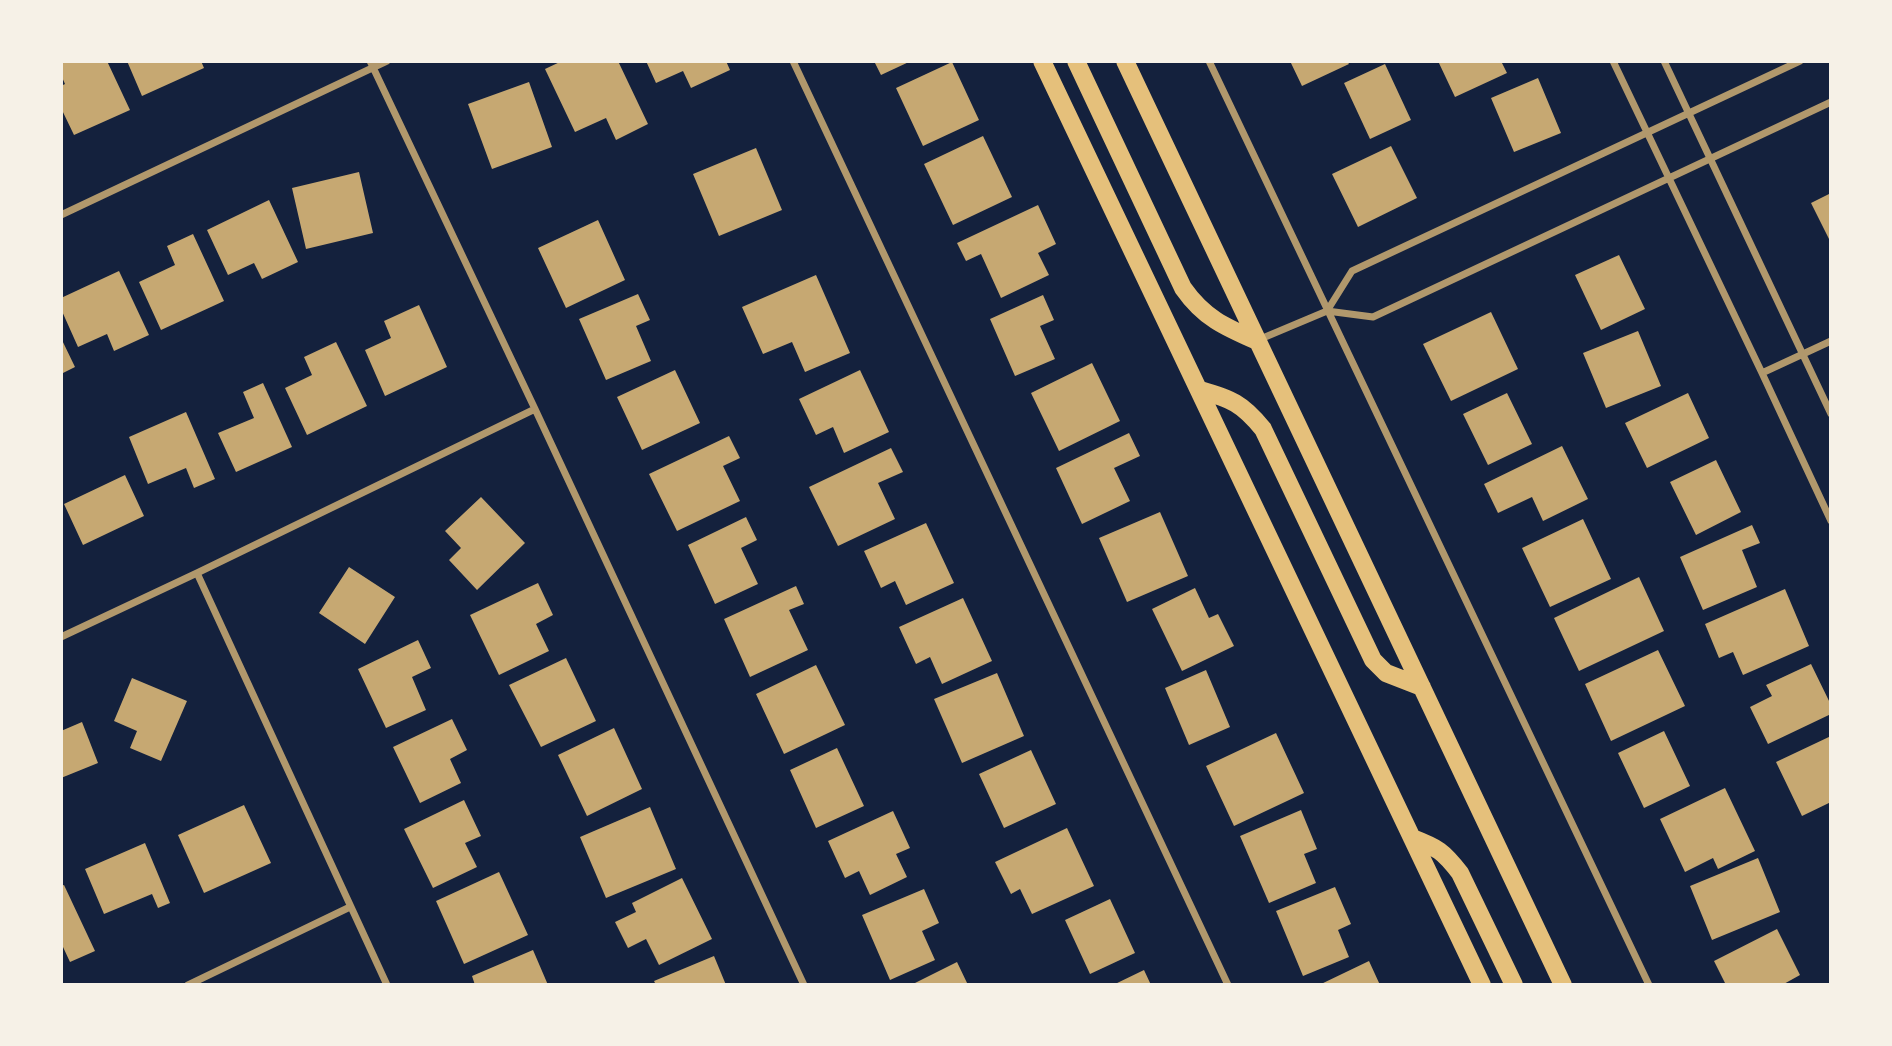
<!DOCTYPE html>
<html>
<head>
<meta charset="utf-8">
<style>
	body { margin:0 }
	#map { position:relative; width:1892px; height:1046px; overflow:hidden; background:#14213d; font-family:"Roboto Condensed",sans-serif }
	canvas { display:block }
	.frame { position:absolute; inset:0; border:63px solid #f6f1e7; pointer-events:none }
</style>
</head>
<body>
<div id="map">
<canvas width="1892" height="1046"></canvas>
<div class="frame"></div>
</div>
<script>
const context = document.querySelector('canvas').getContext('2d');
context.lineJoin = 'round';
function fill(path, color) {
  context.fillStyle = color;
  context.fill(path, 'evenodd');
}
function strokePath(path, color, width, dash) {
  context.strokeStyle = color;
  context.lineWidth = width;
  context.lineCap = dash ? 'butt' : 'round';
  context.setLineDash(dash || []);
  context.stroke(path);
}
fill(new Path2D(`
	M64 61H107L130 110 74 135 61 108V86L65 84 61 75V63Z
	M127 61H201L204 68 142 96Z
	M562 61H618L648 124 616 140 606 118 575 132 545 69Z
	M646 61H726L730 70 691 88 683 71 656 83Z
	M874 61H911L881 75Z
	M1290 61H1347L1349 64 1302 86Z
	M1438 61H1501L1507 73 1455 97Z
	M952 62 979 120 923 146 896 88Z
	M1385 64 1411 120 1370 139 1344 83Z
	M1538 78 1561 133 1514 152 1491 98Z
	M529 82 552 147 492 169 468 104Z
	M983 136 1012 197 953 225 924 164Z
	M1391 146 1417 198 1358 227 1332 174Z
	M756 148 782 210 719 236 693 174Z
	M359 172 373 233 306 249 292 188Z
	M1831 193V243L1811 203Z
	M269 200 298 262 262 279 254 263 228 275 207 230Z
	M1038 205 1056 244 1038 253 1049 275 1001 298 981 254 966 261 957 243Z
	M598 220 625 280 566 308 538 248Z
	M193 234 224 301 161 330 139 282 175 265 167 246Z
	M1619 255 1645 309 1601 330 1575 275Z
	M119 271 149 335 114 351 107 334 78 347 61 309V298Z
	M816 275 850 353 805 372 792 342 763 354 742 307Z
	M638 294 650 320 636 326 651 361 606 380 579 319Z
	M1043 295 1054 320 1040 326 1055 359 1015 376 990 319Z
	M419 305 447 367 385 396 365 350 391 338 384 321Z
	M1491 312 1518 369 1451 401 1423 344Z
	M1638 331 1661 386 1606 408 1583 353Z
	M61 338 75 367 61 374Z
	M336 342 367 406 307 435 285 388 312 375 304 357Z
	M1092 363 1120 421 1059 451 1031 393Z
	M675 370 700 423 642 450 617 397Z
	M860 370 889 432 844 453 833 427 816 435 799 399Z
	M263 383 292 447 236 472 218 433 254 418 243 392Z
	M1507 393 1532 444 1488 465 1463 414Z
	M1688 393 1709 438 1647 468 1625 423Z
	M186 412 215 479 194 488 186 468 148 484 129 437Z
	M1129 433 1140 456 1114 468 1130 501 1082 524 1056 468Z
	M729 436 740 458 723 466 740 501 677 531 649 474Z
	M1562 446 1588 499 1543 521 1532 497 1498 513 1484 484Z
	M891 448 903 472 878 483 895 519 838 546 809 487Z
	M1716 460 1741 512 1696 535 1670 482Z
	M125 475 144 516 83 545 64 504Z
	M481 497 525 543 477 590 449 560 461 548 445 531Z
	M1160 512 1188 576 1127 602 1099 538Z
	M746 517 757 540 741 548 758 584 715 604 688 545Z
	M1583 519 1611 579 1550 607 1522 548Z
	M926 523 954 583 906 605 895 581 881 588 864 551Z
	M1752 525 1760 543 1742 550 1757 587 1703 610 1680 557Z
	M349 567 395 597 365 644 319 613Z
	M1639 577 1664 631 1579 671 1554 618Z
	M538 583 553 615 536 624 549 651 499 675 470 615Z
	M796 586 804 604 789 610 808 650 750 677 724 619Z
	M1195 588 1209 618 1218 614 1234 646 1182 671 1152 609Z
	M1785 589 1809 646 1743 675 1733 652 1719 658 1705 624Z
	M963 598 992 661 942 684 930 657 916 664 899 627Z
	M418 640 431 668 412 677 426 710 386 728 358 669Z
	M1658 650 1685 706 1611 741 1585 684Z
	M566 658 596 721 541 747 509 685Z
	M1811 664 1831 705V714L1768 744 1750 707 1772 696 1766 685Z
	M816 665 845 725 784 754 756 694Z
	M1206 670 1230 727 1189 745 1165 688Z
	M997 673 1024 736 962 763 934 699Z
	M132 678 187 701 161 761 130 748 137 731 114 721Z
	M452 719 467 750 450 759 461 783 420 803 393 747Z
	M82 722 98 763 61 778V731Z
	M614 728 642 789 587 816 558 755Z
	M1664 731 1690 786 1644 808 1618 753Z
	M1276 733 1304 793 1234 826 1206 766Z
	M1831 736V802L1802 816 1776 762Z
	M837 748 864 806 816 828 790 770Z
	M1031 750 1056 804 1004 828 979 774Z
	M1725 788 1755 851 1718 869 1713 858 1685 872 1660 819Z
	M464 800 481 836 465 843 477 867 433 888 404 829Z
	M244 805 271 863 204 893 178 835Z
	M650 807 676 869 606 898 580 837Z
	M1301 810 1317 849 1304 854 1316 883 1269 903 1240 836Z
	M893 811 910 848 896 854 907 877 870 895 859 871 845 878 828 841Z
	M1067 828 1094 886 1032 914 1020 889 1011 894 995 862Z
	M145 843 170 903 158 908 152 894 104 914 85 869Z
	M1758 858 1780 912 1712 940 1690 886Z
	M499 872 528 935 464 964 436 901Z
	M682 878 712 939 659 965 646 939 628 948 615 922 636 912 632 903Z
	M64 885 95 951 70 962 63 947 61 948V886Z
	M1335 887 1351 924 1338 930 1349 957 1303 976 1276 911Z
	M924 889 939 923 922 931 935 960 890 980 862 915Z
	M1110 899 1135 953 1090 974 1065 920Z
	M1777 929 1800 975 1782 985H1726L1714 961Z
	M533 950 548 985H475L472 976Z
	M714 956 726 985H656L654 981Z
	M1369 961 1380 985H1319Z
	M957 962 968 985H911Z
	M1144 970 1151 985H1113Z`), '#c6a872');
strokePath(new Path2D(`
	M370 61 535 409 804 985
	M793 61 1228 985
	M1209 61 1649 985
	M1613 61 1762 373 1831 521
	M1664 61 1831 414
	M61 215 387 61
	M1327 311 1352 271 1800 61
	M1258 340 1327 311 1373 317 1831 102
	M1762 373 1831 341
	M197 573 387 985
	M61 637 197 573 535 409
	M188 985 350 907`), '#b1986c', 7);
strokePath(new Path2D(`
	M1042 61 1482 985
	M1076 61 1183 288C1204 318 1225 327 1257 341
	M1125 61 1563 985
	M1200 390C1231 399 1242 403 1263 429L1373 660 1386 673 1422 687
	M1412 838C1438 848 1443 851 1460 873L1514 985`), '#e5c07b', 18);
</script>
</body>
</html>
